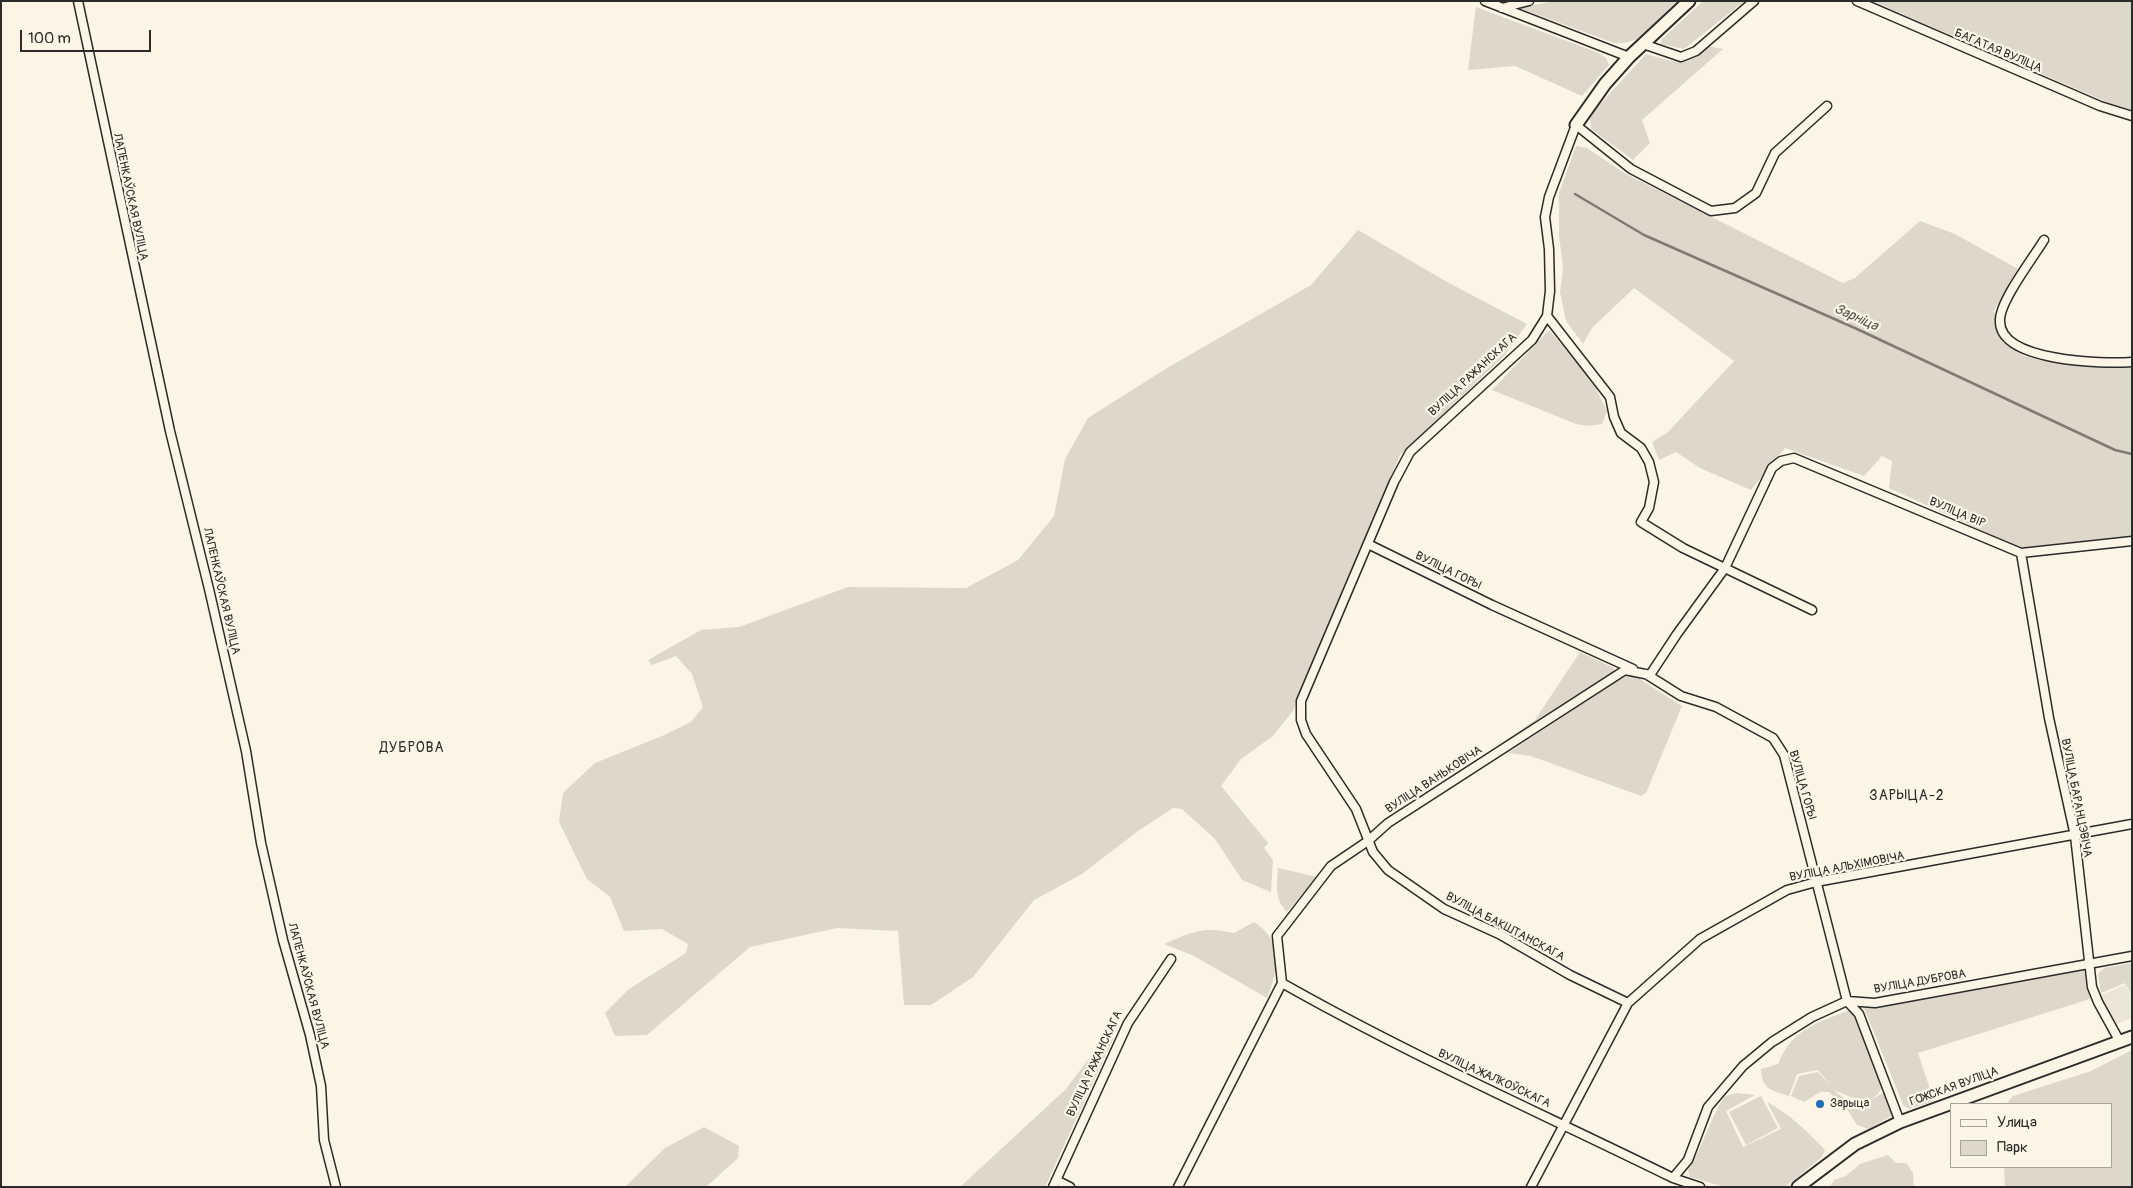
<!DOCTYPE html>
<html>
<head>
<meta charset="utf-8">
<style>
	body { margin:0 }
	#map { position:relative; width:2133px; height:1188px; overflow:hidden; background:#fcf5e5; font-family:Pangolin,sans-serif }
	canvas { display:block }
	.frame { position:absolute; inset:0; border:2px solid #2b2b2b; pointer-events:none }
	.legend { position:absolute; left:1950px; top:1103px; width:162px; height:65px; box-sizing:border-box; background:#fcf5e5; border:1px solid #a8a49b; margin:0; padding:6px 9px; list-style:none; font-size:15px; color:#2b2b2b }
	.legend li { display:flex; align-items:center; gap:10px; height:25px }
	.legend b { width:25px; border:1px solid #a8a49b }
	.scale { position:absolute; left:20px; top:30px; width:131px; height:22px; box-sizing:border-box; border:2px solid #2b2b2b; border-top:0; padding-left:6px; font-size:15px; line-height:18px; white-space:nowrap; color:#2b2b2b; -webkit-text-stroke:4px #fcf5e5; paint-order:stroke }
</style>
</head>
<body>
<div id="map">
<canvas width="2133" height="1188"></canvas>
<div class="frame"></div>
<ul class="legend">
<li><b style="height:6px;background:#fcf5e5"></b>Улица</li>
<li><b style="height:14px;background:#ded8ca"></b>Парк</li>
</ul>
<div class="scale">100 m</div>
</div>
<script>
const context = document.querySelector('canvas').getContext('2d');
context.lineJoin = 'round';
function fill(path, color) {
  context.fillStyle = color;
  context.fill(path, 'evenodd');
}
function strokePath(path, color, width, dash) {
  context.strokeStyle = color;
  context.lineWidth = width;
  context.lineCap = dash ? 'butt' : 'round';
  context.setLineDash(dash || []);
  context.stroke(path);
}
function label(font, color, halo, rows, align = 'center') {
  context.font = font + ' Pangolin,sans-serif';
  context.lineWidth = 4.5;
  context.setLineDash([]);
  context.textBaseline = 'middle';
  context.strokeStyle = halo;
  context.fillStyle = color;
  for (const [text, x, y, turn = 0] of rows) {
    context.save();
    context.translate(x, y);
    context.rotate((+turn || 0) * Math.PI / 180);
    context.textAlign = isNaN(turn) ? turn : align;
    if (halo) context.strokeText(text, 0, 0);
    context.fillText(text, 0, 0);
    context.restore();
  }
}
fill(new Path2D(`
	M2125 985 2132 998V1018L2117 1024 2105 1006 2101 995Z`), '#ece6d7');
fill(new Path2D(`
	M1555 1H1677L1638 39 1624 43H1614L1519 8Z
	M1703 1H1745L1684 49 1661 44 1662 39Z
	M1872 1H2132V110L2109 103Z
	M1476 7 1599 53 1606 58 1609 65 1582 96 1515 66 1468 70Z
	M1709 46 1723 49 1642 120 1650 143 1633 160 1591 129 1590 115 1646 54C1679 63 1680 67 1709 46Z
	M1576 146 1587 148 1626 174 1843 283 1855 278 1920 221 1955 234 2018 269 1994 311 2002 342 2024 356 2057 364 2132 368V536L2020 548 1889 488 1892 461 1882 456 1864 476 1785 448 1751 490 1700 468 1676 452 1659 460 1652 442 1667 433 1734 361 1634 288 1592 328 1583 344 1566 321 1560 292 1563 268 1559 235V193Z
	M1358 230 1447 282 1527 324 1504 356 1400 455 1293 711 1273 736 1241 759 1221 786 1268 843 1264 848 1273 860 1271 892 1242 880 1215 839 1182 809 1173 808 1138 831 1082 874 1034 900 973 977 931 1005H904L898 931 837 928 750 947 647 1035 615 1036 605 1013 629 989 686 953 688 944 662 929 624 931 610 897 587 879 559 822 563 793 595 763 662 736 691 722 703 707 692 674 676 656 652 665 648 660 701 630 739 627 848 587 966 588 1018 560 1054 516 1065 459 1088 418 1167 368 1311 285Z
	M1549 330 1591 379 1607 411 1602 424 1589 426 1576 424 1492 390Z
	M1580 652 1614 668 1615 672 1509 742 1506 740 1535 720Z
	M1632 674 1682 706 1646 793 1641 796 1531 756 1508 753 1620 679Z
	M1278 868 1317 877 1287 912C1274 899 1277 885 1278 868Z
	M1254 922C1284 941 1279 969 1267 998L1194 956 1164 944C1193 932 1202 926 1234 933Z
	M2132 963V996L2125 983 2101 993 2098 974 2104 968Z
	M2084 970 2090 999 1918 1053 1933 1098 1932 1102 1909 1109 1903 1105 1864 1008Z
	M1849 1010 1860 1025 1882 1087C1873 1110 1848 1096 1834 1090 1848 1105 1868 1105 1883 1092L1893 1115 1868 1129 1857 1125 1847 1109 1829 1092H1820L1804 1102 1791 1096 1799 1076 1818 1072 1832 1087 1818 1070 1797 1074 1789 1096C1771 1090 1762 1090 1761 1069L1778 1064C1791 1030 1817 1023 1849 1010Z
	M1105 1037H1114L1045 1187H960L1066 1089Z
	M2132 1050V1187H2005L2004 1167H2112V1104H2006L2013 1096 2091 1071Z
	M1737 1093 1755 1095 1726 1111 1743 1147 1781 1129 1767 1102C1790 1114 1807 1131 1825 1150L1822 1157 1785 1187H1725L1690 1177 1688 1169C1704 1146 1709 1119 1725 1096Z
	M1761 1096 1778 1128 1746 1145 1729 1112Z
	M704 1127 739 1146 738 1158 706 1187H625L665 1148Z
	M1888 1155 1896 1163H1906L1913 1173 1914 1187H1830L1834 1180 1846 1176 1860 1164Z`), '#ded8ca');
strokePath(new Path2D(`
	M1575 194 1644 235 1857 329 2115 450 2132 454`), '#7d7b74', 2.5);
const street = new Path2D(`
	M78 1 170 431 209 589 246 751 261 843 283 940 310 1035 321 1086 324 1140 336 1187
	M1485 1 1629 57
	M1857 1 2100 106 2132 116
	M1502 8 1529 1
	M1643 44 1681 57 1696 51 1754 1
	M2044 240C2033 258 2000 301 2000 320 1998 362 2104 364 2132 362
	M1547 316 1610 397 1614 417 1621 433 1641 448 1649 462 1654 482 1649 508 1641 522 1683 548 1812 610
	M1368 544 1492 605 1633 669
	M2021 553 2049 718 2075 836 2092 987 2098 1002 2120 1042
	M1646 674 1681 696 1716 707 1773 738 1784 755 1847 1001 1859 1014 1900 1122
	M1282 983C1409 1055 1543 1114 1673 1178L1700 1187
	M1628 1003 1570 975 1499 934 1444 909 1388 870 1373 852 1356 809 1306 734 1301 720V701L1394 482 1410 452 1532 340 1547 316 1550 291 1549 249 1545 217 1549 197 1576 125 1631 169 1711 211 1735 208 1756 193 1775 153 1827 106
	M1673 1178 1688 1160 1708 1107 1743 1066 1772 1042 1812 1017 1847 1001 1875 1003 2132 956
	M1056 1180 1070 1187
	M1053 1187 1128 1023 1171 959
	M1178 1187 1282 983 1277 936 1331 866 1368 841 1388 823 1625 670 1650 675 1677 634 1725 568 1772 468 1781 461 1794 458 2021 553 2132 541
	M1531 1187 1628 1003 1700 939 1787 890 1816 882 2132 824`);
const secondary = new Path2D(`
	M1576 125 1605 84 1629 57 1689 1
	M1798 1187 1855 1144 1900 1122 2132 1037`);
strokePath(street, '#2b2b2b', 11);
strokePath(secondary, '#2b2b2b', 15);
strokePath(street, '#fcf5e5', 8);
strokePath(secondary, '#fcf5e5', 11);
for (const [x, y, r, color] of [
	[1820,1104,5,"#1f6fb2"]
]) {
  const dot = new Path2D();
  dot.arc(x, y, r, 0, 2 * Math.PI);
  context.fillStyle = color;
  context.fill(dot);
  strokePath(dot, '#fcf5e5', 2);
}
label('12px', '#2b2b2b', '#fcf5e5', [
	["БАГАТАЯ ВУЛІЦА",1998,51,23],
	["ЛАПЕНКАЎСКАЯ ВУЛІЦА",130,197,78],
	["ВУЛІЦА РАЖАНСКАГА",1473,375,-43],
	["ВУЛІЦА ВІР",1957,513,23],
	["ВУЛІЦА ГОРЫ",1448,571,26],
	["ЛАПЕНКАЎСКАЯ ВУЛІЦА",221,591,77],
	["ВУЛІЦА ВАНЬКОВІЧА",1434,780,-33],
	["ВУЛІЦА ГОРЫ",1802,785,74],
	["ВУЛІЦА БАРАНЦЭВІЧА",2076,798,79],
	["ВУЛІЦА АЛЬХІМОВІЧА",1847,867,-11],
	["ВУЛІЦА БАКШТАНСКАГА",1505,927,28],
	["ВУЛІЦА ДУБРОВА",1920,982,-10],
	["ЛАПЕНКАЎСКАЯ ВУЛІЦА",308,986,75],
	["ВУЛІЦА РАЖАНСКАГА",1095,1064,-65],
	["ВУЛІЦА ЖАЛКОЎСКАГА",1494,1079,25],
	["ГОЖСКАЯ ВУЛІЦА",1954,1087,-20]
]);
label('12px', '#2b2b2b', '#fcf5e5', [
	["Зарыца",1830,1104]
], 'left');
label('italic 14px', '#545350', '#fcf5e5', [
	["Зарніца",1856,318,24]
]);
context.letterSpacing = '1px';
label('14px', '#2b2b2b', '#fcf5e5', [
	["ДУБРОВА",412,748],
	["ЗАРЫЦА-2",1907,796]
]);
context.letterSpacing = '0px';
</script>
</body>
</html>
